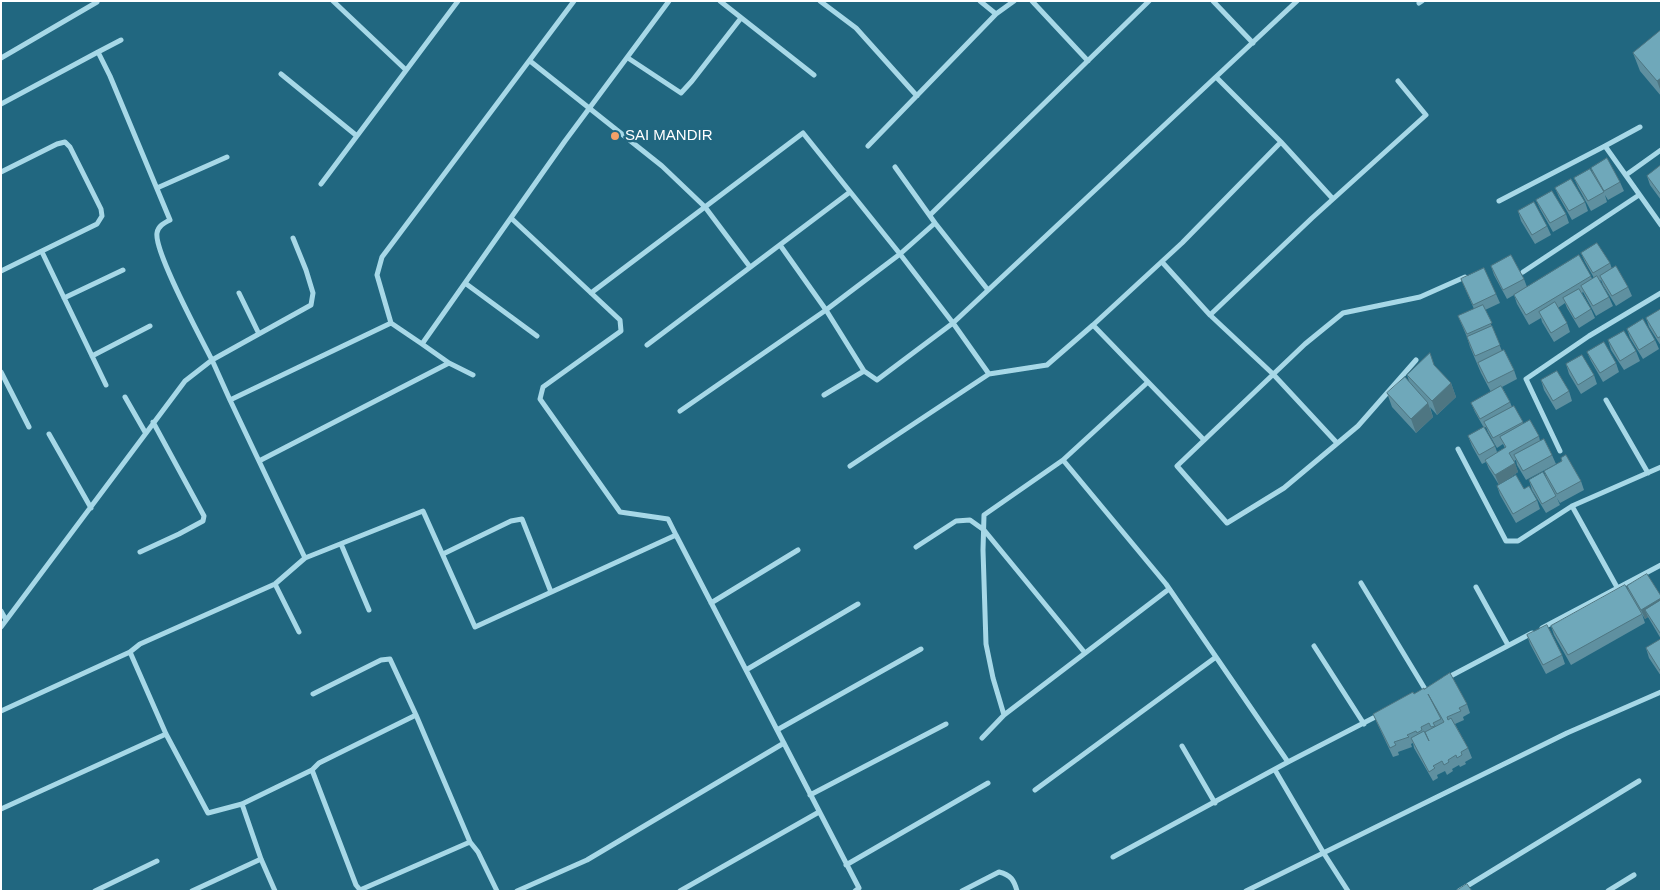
<!DOCTYPE html>
<html>
<head>
<meta charset="utf-8">
<style>
	body { margin:0 }
	#map { position:relative; width:1662px; height:892px; overflow:hidden; background:#216780; font-family:Helvetica,sans-serif }
	canvas { display:block }
	.frame { position:absolute; inset:0; border:2px solid #fff; pointer-events:none }
</style>
</head>
<body>
<div id="map">
<canvas width="1662" height="892"></canvas>
<div class="frame"></div>
</div>
<script>
const context = document.querySelector('canvas').getContext('2d');
context.lineJoin = 'round';
function strokePath(path, color, width, dash) {
  context.strokeStyle = color;
  context.lineWidth = width;
  context.lineCap = dash ? 'butt' : 'round';
  context.setLineDash(dash || []);
  context.stroke(path);
}
function fill(path, color) {
  context.fillStyle = color;
  context.fill(path, 'evenodd');
}
function label(font, color, halo, rows, align = 'center') {
  context.font = font + ' Helvetica,sans-serif';
  context.lineWidth = 5;
  context.setLineDash([]);
  context.textBaseline = 'middle';
  context.strokeStyle = halo;
  context.fillStyle = color;
  for (const [text, x, y, turn = 0] of rows) {
    context.save();
    context.translate(x, y);
    context.rotate((+turn || 0) * Math.PI / 180);
    context.textAlign = isNaN(turn) ? turn : align;
    if (halo) context.strokeText(text, 0, 0);
    context.fillText(text, 0, 0);
    context.restore();
  }
}
strokePath(new Path2D(`
	M333 1 406 70
	M720 1 814 75
	M820 1 856 28 917 96
	M980 1 996 14
	M1032 1 1088 61
	M1213 1 1253 43
	M1419 3 1422 1
	M98 52 121 40
	M1 58 97 2
	M628 58 681 93 692 81 741 18
	M530 61 662 166 705 207 750 267
	M281 74 357 136
	M1 104 98 52 110 76 170 220C164 223 158 226 157 233 154 252 201 338 212 360L311 305 313 293 306 270 293 238
	M1281 142 1333 199
	M868 146 996 14 1014 1
	M1605 146 1640 127
	M1 172 57 144 65 142 70 147 101 209 102 216 97 224 1 271
	M1626 175 1661 150
	M321 184 458 1
	M157 188 227 157
	M1499 201 1605 146 1661 225
	M930 215 1149 1
	M511 218 620 320 621 331 543 387 540 399 620 512 668 519 676 535 475 627 423 511 305 558 230 400 391 323 422 344 565 141 669 1
	M935 223 988 290
	M42 252 106 385
	M1162 262 1210 315
	M1523 272 1639 195
	M465 283 537 336
	M239 293 259 334
	M591 293 803 133 900 254 935 223 895 167
	M64 298 123 270
	M391 323 377 275 382 257 574 1
	M1093 325 1204 440
	M647 345 850 192
	M92 356 150 326
	M1416 360 1358 426 1284 488 1227 523 1177 466 1305 344 1343 313 1420 297 1465 277
	M449 363 473 375
	M1 372 29 427
	M989 374 1047 365 1093 325 1182 243 1281 142 1216 77
	M1148 382 1063 460 1166 584 1288 762 1381 714
	M824 395 864 371
	M125 397 145 432
	M1606 400 1648 473
	M680 411 826 310 900 254 953 323 877 380 864 371 826 310 780 245
	M49 434 91 508
	M1337 443 1273 374 1210 315 1312 218 1426 115 1398 81
	M1458 449 1506 541H1518L1572 506
	M1560 451 1526 379 1589 336 1661 293
	M1063 460 984 515 983 550 986 644 993 678 1004 715 1169 589
	M259 461 449 363 422 344
	M850 466 989 374 953 323 1297 1
	M676 535 859 888 855 891
	M341 544 369 610
	M916 547 956 521 970 520 984 530 1085 653
	M140 552 179 534 203 521 204 516 153 422
	M443 554 511 521 522 519 551 592
	M1361 583 1425 689
	M275 584 299 632
	M1476 587 1508 645
	M1618 589 1572 506 1661 467
	M711 603 798 550
	M1 611 6 620
	M1 627 185 381 212 360 230 400
	M1542 628 1661 565
	M1314 646 1364 724
	M130 652 166 734 208 813 242 804 312 770 319 763 416 715
	M746 670 858 604
	M1445 679 1532 633
	M313 694 381 660 390 659 416 715 470 842 478 852 497 891
	M1 711 130 652 140 644 275 584 305 558
	M777 730 921 649
	M982 738 1004 715
	M1182 746 1215 803
	M312 770 356 885 361 891
	M1275 770 1323 852 1348 891
	M1035 790 1216 657
	M810 795 946 724
	M242 804 261 859 275 891
	M1 809 166 734
	M1113 857 1288 762
	M846 865 988 783
	M360 890 470 842
	M95 891 157 861
	M192 891 261 859
	M517 891 587 860 784 743
	M680 891 819 812
	M962 891 999 872C1011 875 1014 880 1017 891
	M1246 891 1567 733 1661 692
	M1459 891 1639 781
	M1608 891 1634 875`), '#a7d8e7', 5);
fill(new Path2D(`
	M1661 30V96L1640 71 1633 53Z
	M1661 165V200L1650 185 1647 176Z
	M1591 168 1620 182 1624 191 1608 200 1605 195 1607 202 1591 211 1578 187 1574 178 1593 174Z
	M1555 188 1585 202 1588 211 1572 220 1559 197Z
	M1536 200 1566 214 1569 223 1553 232 1540 209Z
	M1518 211 1547 226 1551 235 1535 244 1521 221Z
	M1581 253 1610 263 1612 269 1628 287 1632 296 1616 306 1603 285 1601 280 1600 281 1609 297 1613 306 1596 316 1583 292 1582 293 1591 309 1595 318 1579 328 1567 308 1565 303 1558 308 1567 323 1570 332 1554 342 1542 322 1541 318 1529 325 1517 304 1514 295 1507 299 1494 275 1491 266 1524 279 1527 287 1591 276 1592 279 1594 278 1585 262Z
	M1461 279 1496 294 1500 303 1485 310 1502 351 1514 370 1517 379 1502 387 1510 402 1512 407 1524 424 1539 436 1540 441 1552 455 1556 464 1526 480 1517 465 1516 460 1514 461 1518 472 1499 485 1489 469 1486 462 1482 464 1472 446 1468 436 1484 428 1475 412 1471 403 1491 392 1481 373 1470 347 1467 337 1458 316 1474 309ZM1486 427 1488 432 1497 448 1503 444 1505 448 1497 452 1495 446 1484 428Z
	M1661 309V346L1649 327 1646 318Z
	M1627 329 1655 340 1659 349 1643 359 1630 338Z
	M1608 340 1636 351 1640 361 1624 370 1611 350Z
	M1587 352 1616 363 1619 372 1603 382 1591 361Z
	M1566 364 1594 375 1597 384 1581 394 1569 374Z
	M1435 367 1451 383 1456 397 1437 415 1430 407 1433 417 1416 433 1392 407 1387 393 1410 384 1407 375Z
	M1541 380 1569 391 1572 401 1556 410 1544 390Z
	M1561 458 1581 481 1584 490 1560 503 1557 498 1560 505 1546 513 1532 490 1529 480H1547L1544 471 1562 462Z
	M1497 486 1524 489 1537 500 1540 509 1516 523 1500 495Z
	M1627 586 1661 596V639L1648 617 1645 619 1642 614 1645 623 1571 665 1554 635 1551 626 1629 593Z
	M1527 635 1562 655 1565 664 1546 674 1530 644Z
	M1661 639V676L1649 658 1646 648Z
	M1424 689 1467 704 1470 713 1463 717 1464 720 1455 724 1468 748 1472 758 1465 762 1466 764 1460 767 1459 765 1452 769 1453 771 1447 775 1445 771 1437 775 1438 778 1433 781 1414 748 1413 743 1411 744 1412 747 1398 752 1399 755 1393 757 1377 723 1373 714Z`), '#5f90a0');
fill(new Path2D(`
	M1661 78V92L1657 81Z
	M1451 383 1456 397 1437 415 1432 401Z
	M1428 403 1433 417 1416 433 1411 419Z
	M1515 463 1518 472 1499 485 1495 475Z
	M1661 598V610H1645L1648 617 1645 619 1641 610Z`), '#4e7682');
const building = new Path2D(`
	M1661 30V78L1657 81 1633 53Z
	M1607 158 1620 182 1604 191 1591 168Z
	M1661 165V195L1647 176Z
	M1590 169 1604 192 1588 201 1574 178Z
	M1571 179 1585 202 1569 211 1555 188Z
	M1552 191 1566 214 1550 223 1536 200Z
	M1534 202 1547 226 1532 235 1518 211Z
	M1597 243 1610 263 1593 273 1581 253Z
	M1511 255 1524 279 1503 290 1491 266Z
	M1579 255 1591 276 1526 315 1514 295Z
	M1616 266 1628 287 1612 296 1600 276Z
	M1484 268 1496 294 1473 305 1461 279Z
	M1597 276 1609 297 1593 306 1581 286Z
	M1579 289 1591 309 1575 319 1563 298Z
	M1555 302 1567 323 1551 333 1539 312Z
	M1483 305 1492 323 1467 334 1458 316Z
	M1661 309V336L1658 338 1646 318Z
	M1643 319 1655 340 1639 350 1627 329Z
	M1492 326 1500 345 1475 356 1467 337Z
	M1624 331 1636 351 1620 361 1608 340Z
	M1604 342 1616 363 1600 373 1587 352Z
	M1504 350 1514 370 1488 383 1478 363Z
	M1430 353 1434 365 1451 383 1432 401 1407 375Z
	M1582 355 1594 375 1578 385 1566 364Z
	M1557 371 1569 391 1553 401 1541 380Z
	M1405 377 1428 403 1411 419 1387 393Z
	M1501 386 1510 402 1480 419 1471 403Z
	M1514 406 1523 422 1493 438 1484 422Z
	M1530 420 1539 436 1509 453 1515 463 1495 475 1485 460 1506 447 1500 437Z
	M1484 427 1495 446 1479 455 1468 436Z
	M1544 439 1552 455 1523 471 1514 455Z
	M1566 455 1581 481 1557 494 1544 471 1562 461 1561 458Z
	M1543 472 1556 496 1542 504 1529 480Z
	M1516 475 1524 489 1529 486 1537 500 1513 514 1497 486Z
	M1647 574 1661 596V598L1641 610 1627 586Z
	M1625 585 1642 614 1568 655 1551 626Z
	M1661 600V633H1660L1645 610Z
	M1547 625 1562 655 1543 665 1527 635Z
	M1661 639V672L1646 648Z
	M1450 673 1467 704 1459 708 1461 711 1447 717 1448 720 1451 718 1468 748 1461 752 1462 755 1457 758 1456 755 1448 760 1449 762 1444 765 1442 761 1433 766 1435 768 1429 772 1411 738 1424 731 1429 741 1425 732 1444 722 1428 694 1441 719 1433 723 1435 726 1431 727 1429 723 1421 727 1422 730 1417 733 1416 731 1407 735 1409 737 1394 742 1396 745 1390 748 1373 714 1413 692 1414 694 1424 688V689Z
	M1467 884 1472 891H1456Z`);
fill(building, '#6fa8ba');
strokePath(building, '#4e7682', 1);
for (const [x, y, r, color] of [
	[615,136,5,"#f4a168"]
]) {
  const dot = new Path2D();
  dot.arc(x, y, r, 0, 2 * Math.PI);
  context.fillStyle = color;
  context.fill(dot);
  strokePath(dot, '#216780', 2);
}
label('15px', '#fff', '#216780', [
	["SAI MANDIR",625,136]
], 'left');
</script>
</body>
</html>
